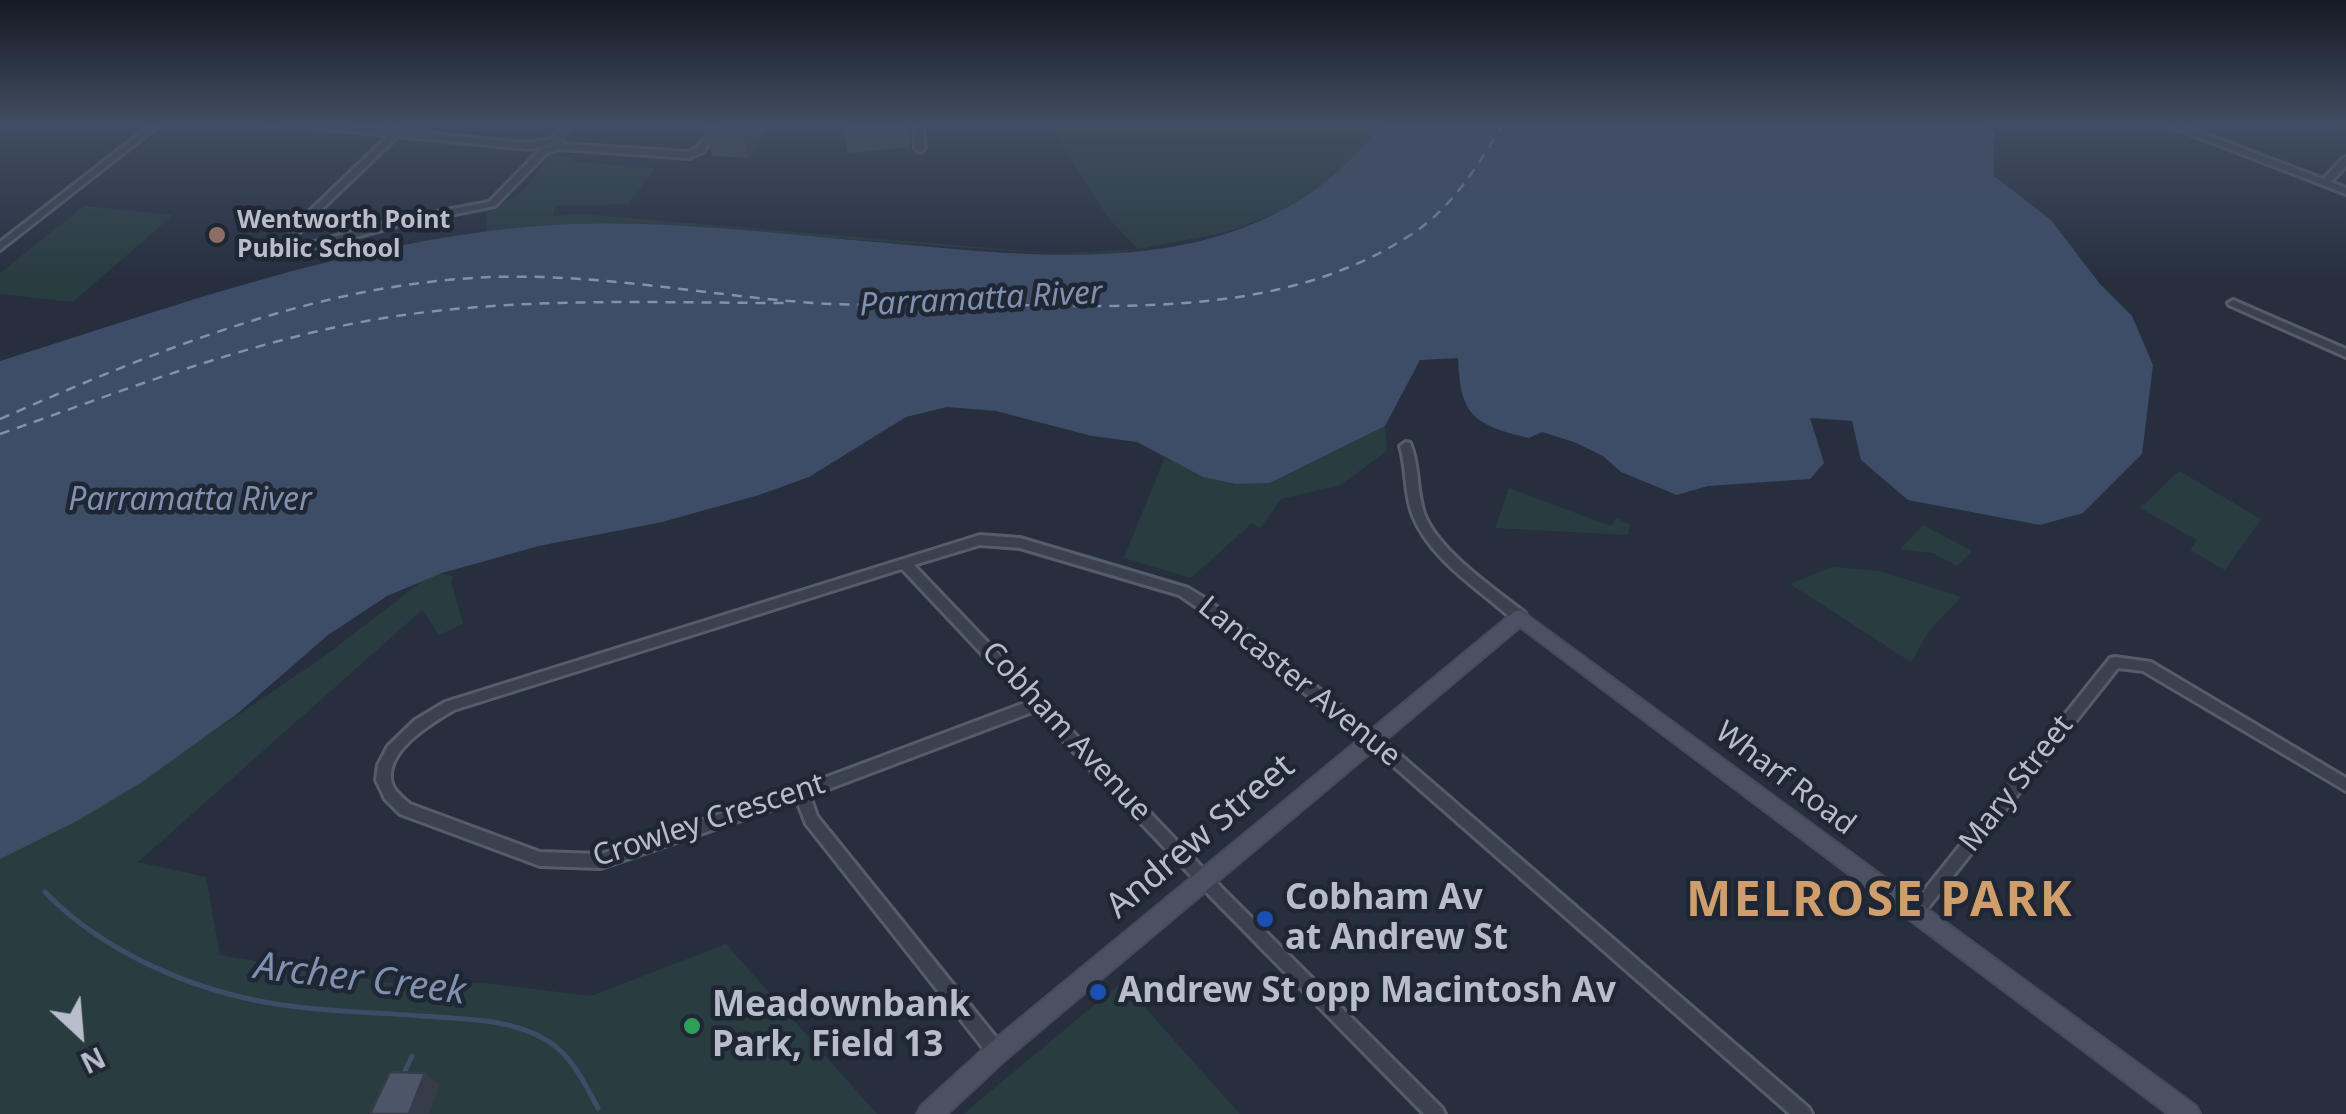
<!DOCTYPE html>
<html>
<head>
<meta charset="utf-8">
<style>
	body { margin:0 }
	#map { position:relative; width:2346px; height:1114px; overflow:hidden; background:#272f3f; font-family:"Noto Sans",sans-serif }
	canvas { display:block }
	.north { position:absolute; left:30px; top:984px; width:100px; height:100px; -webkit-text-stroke:8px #1f2734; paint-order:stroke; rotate:154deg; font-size:28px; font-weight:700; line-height:40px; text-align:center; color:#b7bdca }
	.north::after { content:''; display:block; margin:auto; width:35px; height:45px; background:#b7bdca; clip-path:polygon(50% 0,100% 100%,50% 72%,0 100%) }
</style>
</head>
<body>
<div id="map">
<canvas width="2346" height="1114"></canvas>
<div class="north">N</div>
</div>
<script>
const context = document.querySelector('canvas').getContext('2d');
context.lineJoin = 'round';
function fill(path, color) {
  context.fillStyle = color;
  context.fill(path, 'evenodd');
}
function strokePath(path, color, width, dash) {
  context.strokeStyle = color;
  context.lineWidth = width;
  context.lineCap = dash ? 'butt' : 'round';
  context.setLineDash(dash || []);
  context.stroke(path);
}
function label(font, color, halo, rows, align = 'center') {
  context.font = font + ' "Noto Sans",sans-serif';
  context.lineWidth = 9;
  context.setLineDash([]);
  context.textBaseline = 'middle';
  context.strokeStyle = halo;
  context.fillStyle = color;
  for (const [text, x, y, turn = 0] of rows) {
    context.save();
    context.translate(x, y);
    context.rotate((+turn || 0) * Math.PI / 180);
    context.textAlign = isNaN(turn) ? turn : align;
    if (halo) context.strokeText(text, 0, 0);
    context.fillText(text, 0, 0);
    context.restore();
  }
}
fill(new Path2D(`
	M1049 124H1381L1348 164 1318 189 1284 210 1227 232 1097 257 635 224 486 233 487 212 522 192 550 155 575 157 573 161 655 169 628 204 555 206 553 216 581 214 1059 254 1138 249 1109 219Z
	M84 206 173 215 73 302 0 294V273Z
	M1385 426 1387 451 1340 485 1281 499 1260 528 1252 523 1191 578 1124 558 1164 459 1270 483Z
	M2179 471 2261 519 2225 570 2190 550 2197 540 2140 508Z
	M1509 488 1611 526 1617 518 1630 525 1628 535 1495 528Z
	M1923 525 1972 551 1957 566 1933 553 1900 549Z
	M1832 567 1880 571 1961 597 1929 631 1911 662 1790 584Z
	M442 573 454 577 451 581 463 624 439 635 422 610 138 862 206 877 220 955 409 986 485 983 591 996 726 944 877 1114H0V834L179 755 325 656 421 582Z
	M1122 982 1240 1114H964L980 1100Z`), '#293c40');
fill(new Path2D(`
	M1381 124H1984L1994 131V176L2051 220 2100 284 2132 316 2153 365 2142 454 2083 513 2040 525 1908 500 1861 460 1852 421 1810 418 1824 463 1810 479 1708 486 1677 495 1621 472 1603 456 1574 442 1542 432 1529 438C1474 425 1460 416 1458 358L1420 360 1385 426 1270 483 1236 484 1203 477 1137 442 1092 436 996 411 947 407 906 417 809 477 759 495 662 522 539 546 442 573 387 596 328 635 237 714 142 782 77 821 0 859V361C172 307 345 244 525 227 645 216 767 233 887 243 1061 259 1262 284 1381 124Z`), '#3d4c67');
strokePath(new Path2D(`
	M45 892C103 952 193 991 276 1004 324 1012 373 1012 421 1016 463 1019 511 1018 548 1041 572 1056 585 1084 598 1108
	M404 1073 412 1056`), '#3d4c67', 5);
strokePath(new Path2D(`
	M0 419C151 353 307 288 473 278 583 271 691 293 800 302 856 307 912 303 968 304 1117 306 1281 320 1412 234 1452 208 1479 164 1503 124
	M0 434C122 391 244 343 372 320 510 296 650 303 790 303`), '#8091b0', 2.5, [10, 8]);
const minor = new Path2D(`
	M152 124H161L0 250V242Z
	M260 124H278C274 128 263 128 260 124Z
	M302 124H329L394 130 400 124H409L403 131 527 143 559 138 562 139 564 144 688 152 697 148 715 124H723L703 152 689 158 560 149 547 153 495 206 400 225 304 251 285 247 283 245 294 226 389 135 306 127ZM398 136 527 149 554 145 541 149 489 202 399 219 304 245 294 243 301 229Z
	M915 124H923L925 149 920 152 915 149Z
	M2168 124H2179L2323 179 2343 158 2346 157V166L2331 182 2346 188V194L2169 126Z
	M2233 300 2346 349V357L2229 305 2228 303Z
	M1406 442 1410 443C1420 466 1416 490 1424 513 1437 550 1495 589 1525 613L1527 617 1525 621C1522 621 1520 622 1517 621 1511 619 1503 611 1498 607 1468 582 1428 554 1413 516 1404 494 1407 469 1400 446Z
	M980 535 1020 538 1188 588 1208 600 1377 735 1809 1108 1812 1114H1790L1367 743 1198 608 1179 595 1020 548 980 545 914 565 1040 697 1045 699 1046 704 1221 887 1442 1108 1445 1114H1424L1211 897 1035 711 810 796 817 816 1003 1046 1005 1052 1003 1058 997 1060 991 1058 806 824 797 801 601 868 540 866 400 814 385 799 376 780 378 765 388 746 415 720 445 702ZM902 569 1027 702 800 787 601 854 540 852 410 804C402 797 392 790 391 779 388 749 432 723 454 710Z
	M2115 657 2151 662 2346 778V791L2143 671 2118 668 1920 918 1915 920 1910 918 1907 913 1910 908 2110 658Z`);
const tertiary = new Path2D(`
	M563 124H573L559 142H551L550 140Z`);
const secondary = new Path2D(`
	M1520 610 2196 1106 2200 1114H2168L1520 627 1005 1060 947 1114H917L921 1106 989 1044 1514 612Z`);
strokePath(minor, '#555d6a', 6);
strokePath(tertiary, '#555d6a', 5);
strokePath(secondary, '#444b58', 4);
fill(minor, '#3b424f');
fill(tertiary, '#3b424f');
fill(secondary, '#495162');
fill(new Path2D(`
	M703 124H770L748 158 713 156Z
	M842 124H910V147L848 153Z`), '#424a59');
fill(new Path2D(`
	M740 124H770L748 158 739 126Z
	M906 124H910V147Z
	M425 1073 440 1085 429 1114H409Z`), '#363c49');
const building = new Path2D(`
	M707 124H740L739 126Z
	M390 1072 425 1073 409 1114H370Z`);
fill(building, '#4d5668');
strokePath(building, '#363c49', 2.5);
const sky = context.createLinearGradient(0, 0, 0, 280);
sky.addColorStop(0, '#151a23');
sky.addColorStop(0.44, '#414d63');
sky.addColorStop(1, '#414d6300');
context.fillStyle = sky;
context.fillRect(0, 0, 2346, 280);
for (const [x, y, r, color] of [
	[217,235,10,"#8d6e63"],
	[1265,919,10,"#1a4fb4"],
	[1098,992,10,"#1a4fb4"],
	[692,1026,10,"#2e9e5b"]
]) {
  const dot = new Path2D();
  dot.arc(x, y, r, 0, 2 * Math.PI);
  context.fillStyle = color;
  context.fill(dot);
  strokePath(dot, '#1f2734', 4);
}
label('bold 25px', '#b7bdca', '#1f2734', [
	["Wentworth Point",237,221],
	["Public School",237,250]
], 'left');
label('30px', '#b7bdca', '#1f2734', [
	["Lancaster Avenue",1299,682,39],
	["Cobham Avenue",1066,732,47],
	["Wharf Road",1785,779,37],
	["Mary Street",2017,784,-52],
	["Crowley Crescent",709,821,-18]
]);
label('italic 32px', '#8091b0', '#1f2734', [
	["Parramatta River",981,300,-3],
	["Parramatta River",190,501]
]);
label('35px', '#b7bdca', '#1f2734', [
	["Andrew Street",1201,837,-40]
]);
label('bold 35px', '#b7bdca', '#1f2734', [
	["Cobham Av",1285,899],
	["at Andrew St",1285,939],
	["Andrew St opp Macintosh Av",1118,992],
	["Meadownbank",712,1006],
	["Park, Field 13",712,1046]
], 'left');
label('italic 38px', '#8091b0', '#1f2734', [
	["Archer Creek",360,980,7]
]);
context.letterSpacing = '2.5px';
label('bold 48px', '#d09e6b', '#1f2734', [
	["MELROSE PARK",1880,902]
]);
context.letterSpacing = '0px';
</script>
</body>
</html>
